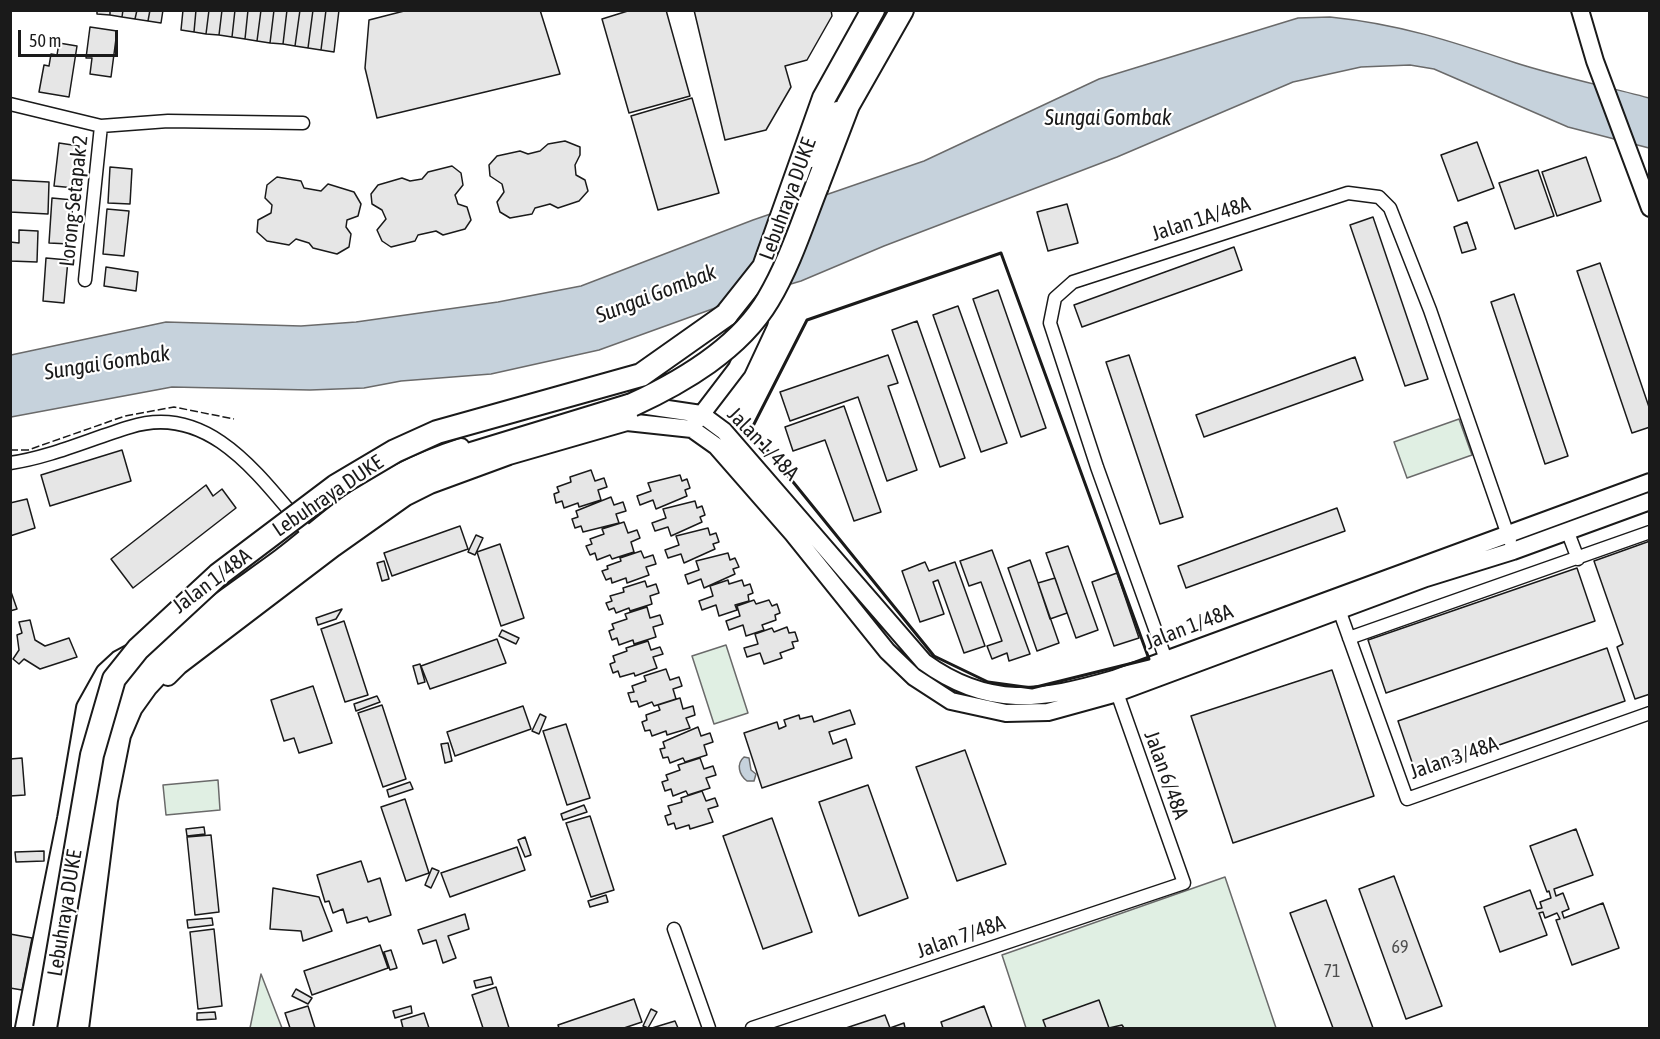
<!DOCTYPE html>
<html>
<head>
<meta charset="utf-8">
<style>
	body { margin:0 }
	#map { position:relative; width:1660px; height:1039px; overflow:hidden; background:#fff; font-family:"Asap Condensed",sans-serif }
	canvas { display:block }
	.frame { position:absolute; inset:0; border:12px solid #1a1a1a; pointer-events:none }
	.scale { position:absolute; left:18px; top:30px; width:100px; height:27px; box-sizing:border-box; border:3px solid #1a1a1a; border-top:0; padding-left:8px; font-size:18px; line-height:21px; white-space:nowrap; color:#1a1a1a; -webkit-text-stroke:4px #fff; paint-order:stroke }
</style>
</head>
<body>
<div id="map">
<canvas width="1660" height="1039"></canvas>
<div class="frame"></div>
<div class="scale">50 m</div>
</div>
<script>
const context = document.querySelector('canvas').getContext('2d');
context.lineJoin = 'round';
function fill(path, color) {
  context.fillStyle = color;
  context.fill(path, 'evenodd');
}
function strokePath(path, color, width, dash) {
  context.strokeStyle = color;
  context.lineWidth = width;
  context.lineCap = dash ? 'butt' : 'round';
  context.setLineDash(dash || []);
  context.stroke(path);
}
function label(font, color, halo, rows, align = 'center') {
  context.font = font + ' "Asap Condensed",sans-serif';
  context.lineWidth = 4.5;
  context.setLineDash([]);
  context.textBaseline = 'middle';
  context.strokeStyle = halo;
  context.fillStyle = color;
  for (const [text, x, y, turn = 0] of rows) {
    context.save();
    context.translate(x, y);
    context.rotate((+turn || 0) * Math.PI / 180);
    context.textAlign = isNaN(turn) ? turn : align;
    if (halo) context.strokeText(text, 0, 0);
    context.fillText(text, 0, 0);
    context.restore();
  }
}
const green = new Path2D(`
	M1459 419 1472 455 1407 478 1394 442Z
	M726 645 748 713 714 724 692 656Z
	M218 780 220 810 166 815 163 785Z
	M1225 877 1276 1028H1026L1002 955Z
	M261 974 282 1028H250Z`);
fill(green, '#e0efe3');
strokePath(green, '#6a6a6a', 1.5);
const water = new Path2D(`
	M1330 17C1399 24 1451 41 1516 63 1560 77 1605 86 1649 98V148L1568 127 1434 69 1410 65 1361 67 1293 82 1117 157 884 246 801 281 740 299 599 350 491 374 401 381 364 388 310 390 172 387 11 417V355L166 322 301 326 356 322 498 302 581 286 753 220 924 161 1099 79 1298 18Z
	M744 757 749 758 751 770 756 774 754 781H747C739 775 736 764 744 757Z`);
fill(water, '#c6d2dc');
strokePath(water, '#6a6a6a', 1.5);
const building = new Path2D(`
	M97 10H110V15L97 14Z
	M110 10H123L122 17 110 15Z
	M123 10H137L135 19 122 17Z
	M137 10H150L148 21 135 19Z
	M150 10H163L161 23 148 21Z
	M183 10H196L194 32 181 30Z
	M196 10H209L206 34 194 32Z
	M209 10H222L219 35 206 34Z
	M222 10H235L232 37 219 35Z
	M235 10H248L245 39 232 37Z
	M248 10H261L257 41 245 39Z
	M261 10H274L270 43 257 41Z
	M274 10H287L283 44 270 43Z
	M287 10H300L295 46 283 44Z
	M300 10H313L308 48 295 46Z
	M313 10H326L321 50 308 48Z
	M326 10H339L334 52 321 50Z
	M408 10H540L560 74 377 118 365 68 369 20Z
	M631 10H666L690 96 629 113 602 19Z
	M694 10H831L832 16 807 60 785 66 791 87 766 130 725 140Z
	M90 27 117 31 111 77 90 74 92 58H86Z
	M59 43 77 46 69 97 39 92 44 65 49 66 51 54 57 55Z
	M692 98 719 193 658 210 631 116Z
	M565 141 580 147V155L575 165 576 175 585 180 588 191 579 201 558 208 550 204 535 208 532 214 510 218 500 212 497 202 504 192 502 184 490 176 489 165 497 156 520 151 528 154 540 151 548 144Z
	M1477 142 1494 188 1458 201 1441 155Z
	M59 143 79 146 75 188 54 186Z
	M1586 157 1601 201 1557 216 1542 172Z
	M452 166 461 173 463 185 455 195 458 204 467 207 471 220 465 229 443 235 436 231 418 235 415 241 391 247 382 241 377 230 386 219 382 210 372 204 371 194 378 185 402 178 410 181 422 179 428 172Z
	M110 167 132 169 130 204 108 203Z
	M1538 170 1554 216 1515 229 1499 183Z
	M277 177 301 181 304 188 321 191 328 184 354 192 361 204 358 216 347 220 346 227 351 234 349 247 337 254 313 248 309 243 296 239 289 245 267 241 257 232 258 220 271 213 272 205 265 198 267 185Z
	M11 180 49 182 48 214 10 212Z
	M52 198 73 200 70 244 49 243Z
	M1067 204 1078 243 1048 251 1037 212Z
	M107 209 129 211 124 256 103 254Z
	M1373 217 1428 379 1405 386 1350 225Z
	M1467 222 1476 249 1462 253 1454 227Z
	M19 230 38 231 37 262 10 261V242L19 243Z
	M1234 247 1242 270 1082 327 1074 305Z
	M46 258 68 260 64 303 43 301Z
	M1600 263 1650 410V427L1632 433 1577 271Z
	M106 267 138 272 136 291 104 286Z
	M998 290 1046 428 1021 437 973 299Z
	M1514 294 1568 456 1545 464 1491 302Z
	M958 306 1007 443 981 452 933 315Z
	M917 321 965 458 940 467 892 330Z
	M888 355 898 383 888 386 917 470 887 481 858 397 790 421 780 392Z
	M1129 355 1183 517 1160 524 1106 362Z
	M1355 357 1363 380 1204 437 1196 415Z
	M844 406 881 512 854 521 825 440 793 451 785 427Z
	M122 450 131 481 50 506 41 475Z
	M591 470 595 481 604 478 607 487 598 490 601 500 579 507 578 503 564 508 562 501 556 503 554 494 559 492 557 487 571 482 570 477Z
	M680 475 682 481 687 479 690 488 685 490 687 496 656 509 653 500 640 505 637 496 651 491 648 483Z
	M206 485 213 496 222 489 236 508 133 588 111 559Z
	M611 497 614 505 623 502 626 511 616 514 619 523 583 532 581 526 575 528 572 519 578 517 576 511Z
	M27 499 35 528 10 536V503Z
	M695 501 697 508 702 506 705 515 700 517 702 522 671 536 668 527 655 531 652 523 666 518 663 509Z
	M1337 508 1345 531 1186 588 1178 566Z
	M624 522 628 533 637 530 640 538 631 542 634 552 612 559 610 555 597 560 595 553 590 555 586 546 592 544 590 539 604 534 602 529Z
	M460 526 468 549 392 576 384 553Z
	M708 528 710 535 716 533 719 542 713 544 715 549 684 563 681 554 668 558 665 550 679 545 676 536Z
	M476 535 483 538 475 555 468 552Z
	M1650 541V694L1635 699 1617 647 1623 644 1594 561Z
	M500 544 524 618 501 626 477 552Z
	M1068 546 1098 630 1076 638 1046 553Z
	M992 550 1030 654 1009 661 1007 653 992 659 987 646 1002 641 981 582 969 586 960 561Z
	M641 551 644 558 653 555 656 564 646 567 649 575 627 583 626 578 612 583 611 578 606 580 602 571 608 569 607 566 621 561 620 558Z
	M728 553 730 560 735 558 739 567 733 569 735 574 704 588 701 579 688 584 685 575 699 570 696 561Z
	M1030 560 1059 643 1037 651 1008 568Z
	M384 561 389 579 382 581 377 563Z
	M925 562 929 571 955 562 985 646 964 653 938 580 933 582 944 614 920 622 902 571Z
	M1577 568 1595 621 1386 693 1368 640Z
	M1117 573 1139 638 1114 646 1092 582Z
	M1055 578 1067 613 1050 619 1038 583Z
	M728 580 729 584 742 580 744 586 750 584 753 593 748 595 749 601 735 605 737 610 719 616 716 605 702 610 699 601 713 596 710 586Z
	M645 581 647 587 656 584 659 593 650 596 652 604 630 611 629 608 616 613 614 608 609 610 606 603 612 601 610 596 624 592 623 588Z
	M10 589 17 609 10 611Z
	M754 600 756 604 769 600 772 606 777 604 780 613 775 615 776 620 762 625 764 630 746 636 743 625 729 630 726 621 740 616 737 606Z
	M647 607 650 618 660 615 663 624 653 627 656 637 634 644 633 640 619 645 617 638 612 640 609 631 614 629 612 624 627 619 625 614Z
	M342 609 336 619 318 625 316 618Z
	M30 620 35 640 45 646 69 638 77 657 40 669 24 659 19 664 13 659 19 650 17 635 22 633 19 622Z
	M344 621 368 695 345 702 321 629Z
	M787 627 789 633 795 632 798 641 792 642 794 648 780 653 782 658 764 664 760 653 747 657 744 648 758 644 755 634 772 628 774 632Z
	M502 630 519 638 516 644 499 636Z
	M497 639 506 663 430 689 421 666Z
	M648 641 651 650 660 647 663 654 653 657 657 668 635 676 634 673 620 677 618 671 613 673 610 664 615 662 613 656 627 651 626 648Z
	M1607 648 1625 701 1416 774 1398 721Z
	M420 664 425 682 418 684 413 666Z
	M666 669 670 680 679 677 682 686 673 689 676 699 654 706 652 702 639 707 637 701 631 702 628 693 634 692 632 686 646 681 644 676Z
	M1332 670 1374 796 1233 843 1191 716Z
	M313 686 332 743 299 753 294 738 284 741 271 700Z
	M377 696 380 702 356 711 354 704Z
	M680 698 683 709 693 706 695 715 686 718 690 728 667 735 666 731 652 736 650 730 645 731 642 722 647 720 646 715 660 710 658 705Z
	M382 705 406 779 383 787 358 713Z
	M523 706 531 729 455 756 447 732Z
	M850 710 855 724 829 732 833 744 846 739 852 758 762 788 744 733 777 722 779 729 786 726 784 720 799 715 800 719 812 716 814 722Z
	M540 714 546 717 539 734 532 731Z
	M566 724 590 798 567 805 543 731Z
	M698 727 701 736 710 733 713 742 704 745 707 755 685 762 683 758 670 763 668 757 663 758 660 749 665 748 663 742Z
	M448 743 452 761 445 763 441 744Z
	M965 750 1006 864 957 881 916 767Z
	M22 758 25 795 10 796V759Z
	M700 758 704 769 713 766 716 775 706 778 710 788 688 795 686 791 673 796 671 789 665 791 662 782 668 780 666 775 680 770 678 765Z
	M410 782 413 789 389 797 387 790Z
	M868 785 908 898 859 916 819 802Z
	M702 791 706 801 715 798 718 806 708 809 713 822 690 829 689 825 676 829 674 823 668 825 665 816 671 814 668 806 682 802 681 798Z
	M405 799 429 873 406 881 381 807Z
	M584 805 587 812 563 820 561 814Z
	M590 816 614 890 591 897 566 823Z
	M772 818 812 932 763 949 723 836Z
	M204 827 205 834 187 836 186 829Z
	M1576 829 1593 875 1554 889 1556 896 1563 893 1569 909 1562 912 1564 918 1603 903 1619 948 1572 965 1556 920 1560 919 1557 913 1545 918 1543 912 1539 913 1547 935 1500 952 1484 907 1530 890 1537 909 1542 908 1540 902 1551 898 1549 891 1547 892 1530 846Z
	M211 835 219 912 195 915 187 837Z
	M525 837 531 855 525 857 518 840Z
	M517 847 525 870 450 897 441 873Z
	M44 851V861L16 862 15 852Z
	M361 861 368 882 380 878 391 915 369 922 367 917 347 923 343 909 333 913 329 901 325 902 317 875Z
	M432 868 439 871 431 888 425 885Z
	M1394 876 1442 1006 1406 1019 1359 889Z
	M273 888 319 897 332 931 303 941 301 931 270 929Z
	M606 895 608 902 590 907 588 901Z
	M1326 900 1373 1028H1333L1290 913Z
	M465 914 469 929 448 936 456 958 443 963 436 940 423 944 418 930Z
	M212 918 213 925 188 928 187 920Z
	M214 929 222 1006 198 1009 190 932Z
	M10 934 32 938 22 990 10 988Z
	M380 945 388 968 312 995 304 971Z
	M391 950 397 968 390 970 384 952Z
	M491 977 493 984 476 988 474 981Z
	M496 987 509 1028H483L472 995Z
	M296 989 312 998 308 1004 292 996Z
	M634 999 642 1022 624 1028H559L558 1025Z
	M1099 1000 1109 1028 1122 1025 1124 1028H1046L1043 1020Z
	M308 1006 315 1028H290L285 1013Z
	M411 1006 412 1013 395 1018 393 1011Z
	M984 1006 992 1028H943L941 1022Z
	M651 1009 657 1012 648 1028 643 1026Z
	M215 1012 216 1019 197 1020V1013Z
	M424 1013 429 1028H403L401 1020Z
	M885 1015 890 1028 904 1023 905 1028H846Z
	M675 1021 678 1028H652Z`);
fill(building, '#e6e6e6');
strokePath(building, '#1a1a1a', 1.5);
const street = new Path2D(`
	M10 104 101 126 168 121 303 123
	M85 280 101 126
	M10 463C51 457 90 439 130 427 212 401 263 482 310 535
	M1567 530 1578 559
	M1337 604 1407 799 1650 713
	M1349 638 1650 532
	M1169 668 1097 467 1050 323 1055 298 1073 282 1348 193 1379 197 1390 208 1430 310 1510 541
	M674 929 709 1028
	M752 1028 1184 883 1115 687`);
const secondary = new Path2D(`
	M1580 10 1595 61 1650 208
	M812 159 837 110
	M634 404 701 414 724 431 924 662C989 709 1041 700 1114 679L1650 482
	M695 423 737 368 759 321
	M168 677 179 666 334 548 406 497 430 485 509 456 627 422 692 429 716 446 793 534 887 651 914 677 951 701 1006 713 1048 712 1117 693 1426 578 1513 551 1650 501
	M111 720C144 647 218 604 280 558 303 541 324 521 348 504 382 479 421 460 461 447
	M63 1028 86 854`);
const highway = new Path2D(`
	M817 186 848 105 902 10
	M726 315 764 267 824 98 873 10
	M27 1028 69 819 88 708 107 674 120 662 187 626
	M77 1028 106 800 119 735 131 707 146 686 182 647 392 487 455 459 632 405`);
strokePath(street, '#1a1a1a', 15);
strokePath(secondary, '#1a1a1a', 20);
strokePath(highway, '#1a1a1a', 26);
strokePath(street, '#fff', 12);
strokePath(secondary, '#fff', 16);
strokePath(highway, '#fff', 22);
const highwayBridge = new Path2D(`
	M632 405C682 382 739 349 768 300 789 265 802 224 817 186
	M45 1028 92 755 114 679 138 649 218 575 336 486 395 451 437 432 641 375 726 315`);
strokePath(highwayBridge, '#1a1a1a', 26, []);
strokePath(highwayBridge, '#fff', 22);
strokePath(new Path2D(`
	M10 450H28L125 416 174 407 234 419`), '#1a1a1a', 1.5, [8, 3]);
strokePath(new Path2D(`
	M1001 253 1149 659 1032 688 988 682 934 656 751 430 807 320Z`), '#1a1a1a', 3);
label('18px', '#4d4d4d', null, [
	["69",1400,947],
	["71",1332,971]
]);
label('21px', '#1a1a1a', '#fff', [
	["Lebuhraya DUKE",788,199,-70],
	["Lorong Setapak 2",74,201,-84],
	["Jalan 1A/48A",1201,219,-18],
	["Jalan 1/48A",763,444,46],
	["Lebuhraya DUKE",328,496,-34],
	["Jalan 1/48A",212,581,-37],
	["Jalan 1/48A",1189,627,-21],
	["Jalan 3/48A",1454,758,-19],
	["Jalan 6/48A",1166,775,70],
	["Lebuhraya DUKE",65,913,-81],
	["Jalan 7/48A",961,937,-19]
]);
label('italic 22px', '#1a1a1a', '#fff', [
	["Sungai Gombak",1108,118],
	["Sungai Gombak",656,294,-21],
	["Sungai Gombak",107,363,-9]
]);
</script>
</body>
</html>
